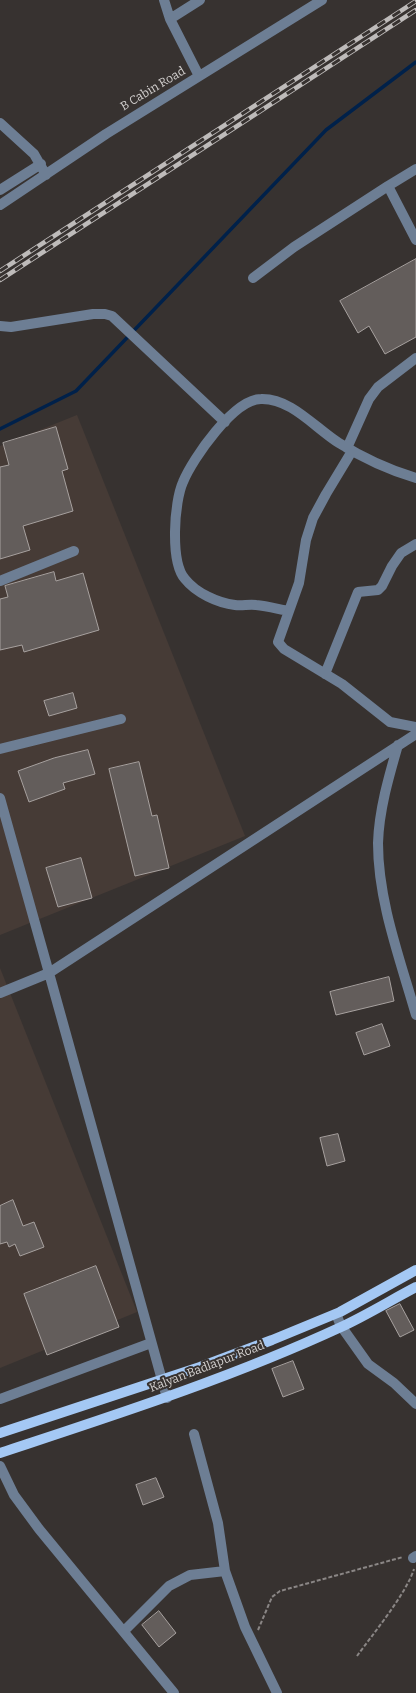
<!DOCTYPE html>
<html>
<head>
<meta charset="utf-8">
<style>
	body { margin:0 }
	canvas { display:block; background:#373230 }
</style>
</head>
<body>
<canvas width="416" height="1693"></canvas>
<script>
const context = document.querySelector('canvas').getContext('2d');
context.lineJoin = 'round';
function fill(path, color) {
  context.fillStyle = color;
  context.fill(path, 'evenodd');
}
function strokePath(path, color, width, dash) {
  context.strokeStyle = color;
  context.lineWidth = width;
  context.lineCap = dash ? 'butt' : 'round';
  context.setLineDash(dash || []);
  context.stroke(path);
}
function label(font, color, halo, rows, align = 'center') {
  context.font = font + ' Bitter,serif';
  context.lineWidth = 4;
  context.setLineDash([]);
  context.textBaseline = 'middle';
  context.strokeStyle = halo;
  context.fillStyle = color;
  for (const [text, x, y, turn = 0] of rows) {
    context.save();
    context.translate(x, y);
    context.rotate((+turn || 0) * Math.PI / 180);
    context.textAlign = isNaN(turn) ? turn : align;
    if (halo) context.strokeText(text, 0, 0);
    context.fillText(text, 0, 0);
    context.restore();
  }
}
fill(new Path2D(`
	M77 415 245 836 0 935V446Z
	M0 968 137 1312 0 1368Z`), '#463b36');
strokePath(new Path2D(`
	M0 429 76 391 326 130 416 62`), '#00214a', 3.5);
const building = new Path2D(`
	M416 259V337L385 354 369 326 358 333 340 301Z
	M56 427 68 469 62 471 73 511 23 526 30 550 0 559V467L9 465 3 443Z
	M54 572 56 581 83 573 99 630 24 652 22 645 0 650V599L8 597 5 586Z
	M73 693 77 708 49 716 44 701Z
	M88 750 95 774 63 783 65 789 29 802 18 771 54 758Z
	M139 762 152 816 157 815 169 868 135 876 109 769Z
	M81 858 92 898 58 907 46 868Z
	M389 977 394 1001 336 1015 330 992Z
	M382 1024 390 1046 364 1055 356 1033Z
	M338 1134 345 1161 327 1166 320 1138Z
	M13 1200 23 1226 34 1222 44 1247 20 1256 15 1244 9 1247 7 1242 0 1244V1206Z
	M96 1266 119 1327 47 1355 24 1294Z
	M400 1304 414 1330 400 1337 386 1311Z
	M293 1361 304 1389 283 1397 272 1369Z
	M156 1478 164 1497 143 1505 136 1485Z
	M159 1611 176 1633 159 1647 142 1625Z`);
fill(building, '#635d5b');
strokePath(building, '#a7a19f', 1);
strokePath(new Path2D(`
	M258 1630 272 1597 280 1591 403 1557
	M357 1656C373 1634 406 1594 414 1569`), '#8a8685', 2, [4, 2]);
strokePath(new Path2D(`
	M164 0 170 19 199 76
	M170 19 200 0
	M0 123 34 154 46 175
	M416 169 388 186 416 240
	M0 190 41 164
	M0 205 106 134 322 0
	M253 278 294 247 388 186
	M0 326 11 327 93 314H105L112 316 225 422
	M347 448 369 399 378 387 416 358
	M352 451 326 494 313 518 306 540 299 583 278 642 284 649 342 684 390 722 416 727
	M0 581 74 551
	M289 611C278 609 267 606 256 605 249 604 242 606 235 605 218 603 196 593 185 579 170 562 174 502 183 482 193 458 234 399 261 399 291 398 315 428 339 443 363 458 389 470 416 478
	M325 674 358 592 378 590 382 586 392 566 401 553 416 544
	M398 745C389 776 379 810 378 843 378 901 400 959 416 1015
	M0 749 121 719
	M0 798 49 973 416 734
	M0 993 49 973 167 1398
	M336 1314 341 1326 368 1364 394 1383 416 1404
	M0 1399 151 1343
	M194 1434 218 1523 225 1571 245 1627 277 1693
	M0 1466 14 1495 39 1529 174 1693
	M413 1558 416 1556
	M124 1631 169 1586 190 1575 225 1571`), '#6d7e94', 10);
strokePath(new Path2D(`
	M0 1433 200 1367 272 1340 340 1312 416 1270
	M0 1453C115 1415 231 1378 341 1327 367 1315 391 1300 416 1287`), '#a4c8f4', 10);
const rail = new Path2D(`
	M0 271 416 1
	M0 280 416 10`);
strokePath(rail, '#bebbba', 4.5);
strokePath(rail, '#373230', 3, [9]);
label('12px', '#d3d0cf', '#373230', [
	["B Cabin Road",153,89,-31],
	["Kalyan Badlapur Road",207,1367,-21]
]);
</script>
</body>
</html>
